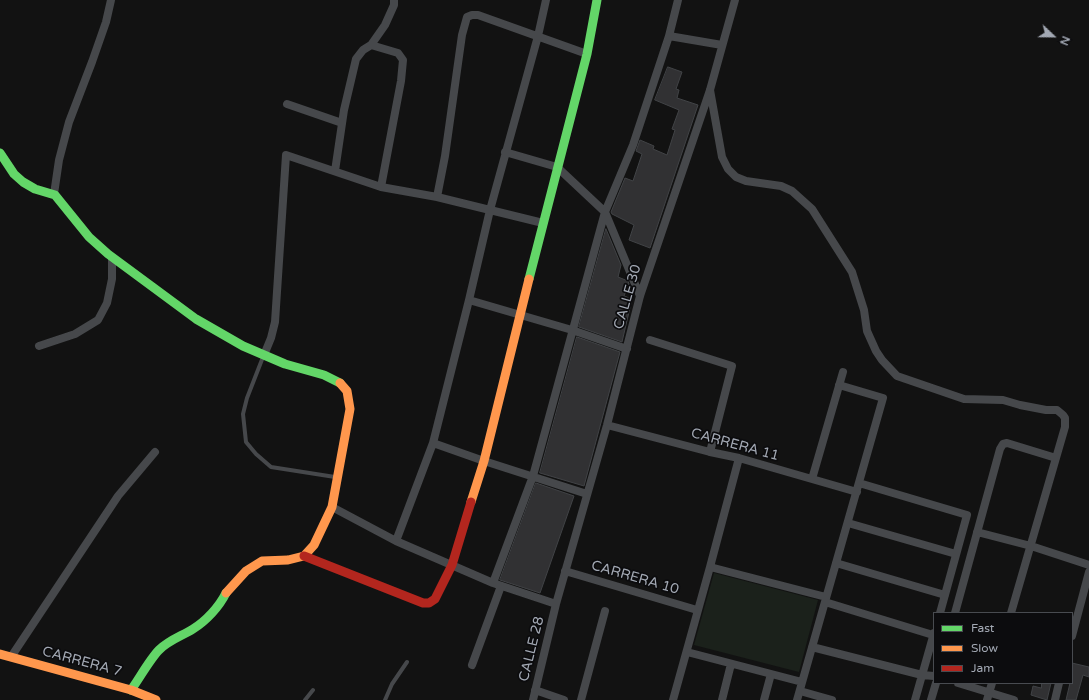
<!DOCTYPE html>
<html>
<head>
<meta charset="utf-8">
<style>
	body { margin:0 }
	#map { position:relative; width:1089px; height:700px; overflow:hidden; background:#121212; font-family:"Varela Round",sans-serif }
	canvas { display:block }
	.legend { position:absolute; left:933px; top:612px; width:140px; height:72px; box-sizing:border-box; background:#0c0c0e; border:1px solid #484b50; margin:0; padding:5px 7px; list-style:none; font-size:12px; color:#a3a9b4 }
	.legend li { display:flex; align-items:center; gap:8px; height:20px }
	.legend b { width:20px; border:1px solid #484b50 }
	.north { position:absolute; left:1033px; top:16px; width:40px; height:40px; -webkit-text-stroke:3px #0c0c0e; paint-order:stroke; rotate:112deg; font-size:11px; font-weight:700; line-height:16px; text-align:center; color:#a3a9b4 }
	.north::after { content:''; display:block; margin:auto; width:14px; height:18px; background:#a3a9b4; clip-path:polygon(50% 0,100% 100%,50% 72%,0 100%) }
</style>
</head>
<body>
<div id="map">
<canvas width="1089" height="700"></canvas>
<ul class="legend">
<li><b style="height:5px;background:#63d668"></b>Fast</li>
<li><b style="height:5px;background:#ff974d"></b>Slow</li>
<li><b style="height:5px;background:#b3261e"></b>Jam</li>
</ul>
<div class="north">N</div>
</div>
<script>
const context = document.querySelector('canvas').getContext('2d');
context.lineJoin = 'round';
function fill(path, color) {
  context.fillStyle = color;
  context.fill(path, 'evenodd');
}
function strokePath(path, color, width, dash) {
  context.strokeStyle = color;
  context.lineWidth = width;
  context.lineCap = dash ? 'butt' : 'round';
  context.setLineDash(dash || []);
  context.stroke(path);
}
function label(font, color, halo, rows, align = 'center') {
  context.font = font + ' "Varela Round",sans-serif';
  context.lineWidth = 3.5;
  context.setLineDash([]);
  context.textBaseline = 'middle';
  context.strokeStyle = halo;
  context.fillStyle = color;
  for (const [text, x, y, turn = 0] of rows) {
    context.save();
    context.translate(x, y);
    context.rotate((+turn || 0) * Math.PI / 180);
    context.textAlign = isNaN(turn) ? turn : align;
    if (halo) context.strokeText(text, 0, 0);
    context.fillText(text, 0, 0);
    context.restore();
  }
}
fill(new Path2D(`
	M714 573 818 600 799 672 694 645Z`), '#1b211b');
const building = new Path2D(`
	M668 67 682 72 676 89 679 90 677 98 698 105 650 248 629 240 634 225 612 214 611 212 625 178 633 181 642 154 636 151 640 140 654 146 653 149 667 155 675 130 672 129 679 110 655 100Z
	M606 229 621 265 618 277 628 281 629 284 624 296 632 299 622 342 579 327Z
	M577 337 620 352 584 486 540 473Z
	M536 483 574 496 540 593 500 580Z
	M1072 663 1089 667V677L1083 675 1076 700H1066L1070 683H1072Z
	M1042 683H1051L1047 700 1031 695 1033 686 1041 688Z`);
fill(building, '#313133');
strokePath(building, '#414346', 1);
strokePath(new Path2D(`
	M263 357 247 398 243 414 246 442 256 454 271 467 335 477
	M305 700 313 690
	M385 700 392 684 407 662`), '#46484b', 4);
strokePath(new Path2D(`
	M669 36 722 45
	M371 45 398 53 403 60 401 81 381 187
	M710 90 722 157 728 169 736 177 746 181 781 186 792 191 812 209 852 272 864 310 867 331 876 351 882 360 897 376 964 399 1003 400 1020 405 1046 410H1057L1063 415 1065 418V427L1011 613
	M287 104 342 123
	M505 152 557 167 605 212 640 296
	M335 171 344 110 356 59 363 50 371 45 385 25 394 5V0
	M54 194 59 160 69 122 92 62 106 22 111 0
	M437 197 445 156 462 35 467 17 472 15H478L587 54
	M469 300 572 330 627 349
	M650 340 732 366 710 452
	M39 346 75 334 98 320 107 303 112 279V259
	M264 355 271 338 275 322 286 155 381 187 437 197 543 223
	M607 425 710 452 739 458 857 492
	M433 443 484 461 587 494
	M812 479 843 372
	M859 483 967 515 940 613
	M332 507 396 541 493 583 556 604
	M848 523 956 554
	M977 532 1031 546 1089 565
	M396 541 433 443 469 300 490 210 538 36 546 0
	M836 563 945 595
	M710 567 826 597
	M565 571 697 610
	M493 583 533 476 605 212 633 145 669 36 678 0
	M825 602 933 635
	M955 613 1000 449 1003 444 1007 443 1056 458
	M1072 636 1089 572
	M812 647 922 675 934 676
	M687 652 802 682
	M11 657 118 496 155 452
	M472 665 501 586
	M958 683 1014 700
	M535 690 564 700
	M800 691 832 700
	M533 700 556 604 607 425 640 296 710 90 735 0
	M581 700 605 611
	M673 700 710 567 739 458
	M722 700 731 664
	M764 700 771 674
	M797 700 883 398 839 385
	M915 700 934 633
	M931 700 936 683
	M987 700 992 683
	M1055 700 1059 683`), '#46484b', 8);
strokePath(new Path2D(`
	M0 153 14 174 23 182 35 189 55 195 89 237 108 254 196 319 243 346 285 364 324 375 340 383
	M529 279 587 54 597 0
	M131 690C139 679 150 659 159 650 169 640 182 636 193 629 206 621 219 607 226 593`), '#63d668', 9);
strokePath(new Path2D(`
	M471 502 484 461 529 279
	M226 593 246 571 262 561 288 560 304 556 314 545 332 507 350 409 347 391 340 383
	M0 654 131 690 156 700`), '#ff974d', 9);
strokePath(new Path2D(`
	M304 556 423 603H429L435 599 452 565 471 502`), '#b3261e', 9);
label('14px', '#a3a9b4', '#0c0c0e', [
	["CALLE 30",628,297,-74],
	["CARRERA 11",735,445,15],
	["CARRERA 10",635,578,16],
	["CALLE 28",532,649,-76],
	["CARRERA 7",82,662,15]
]);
</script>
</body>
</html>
